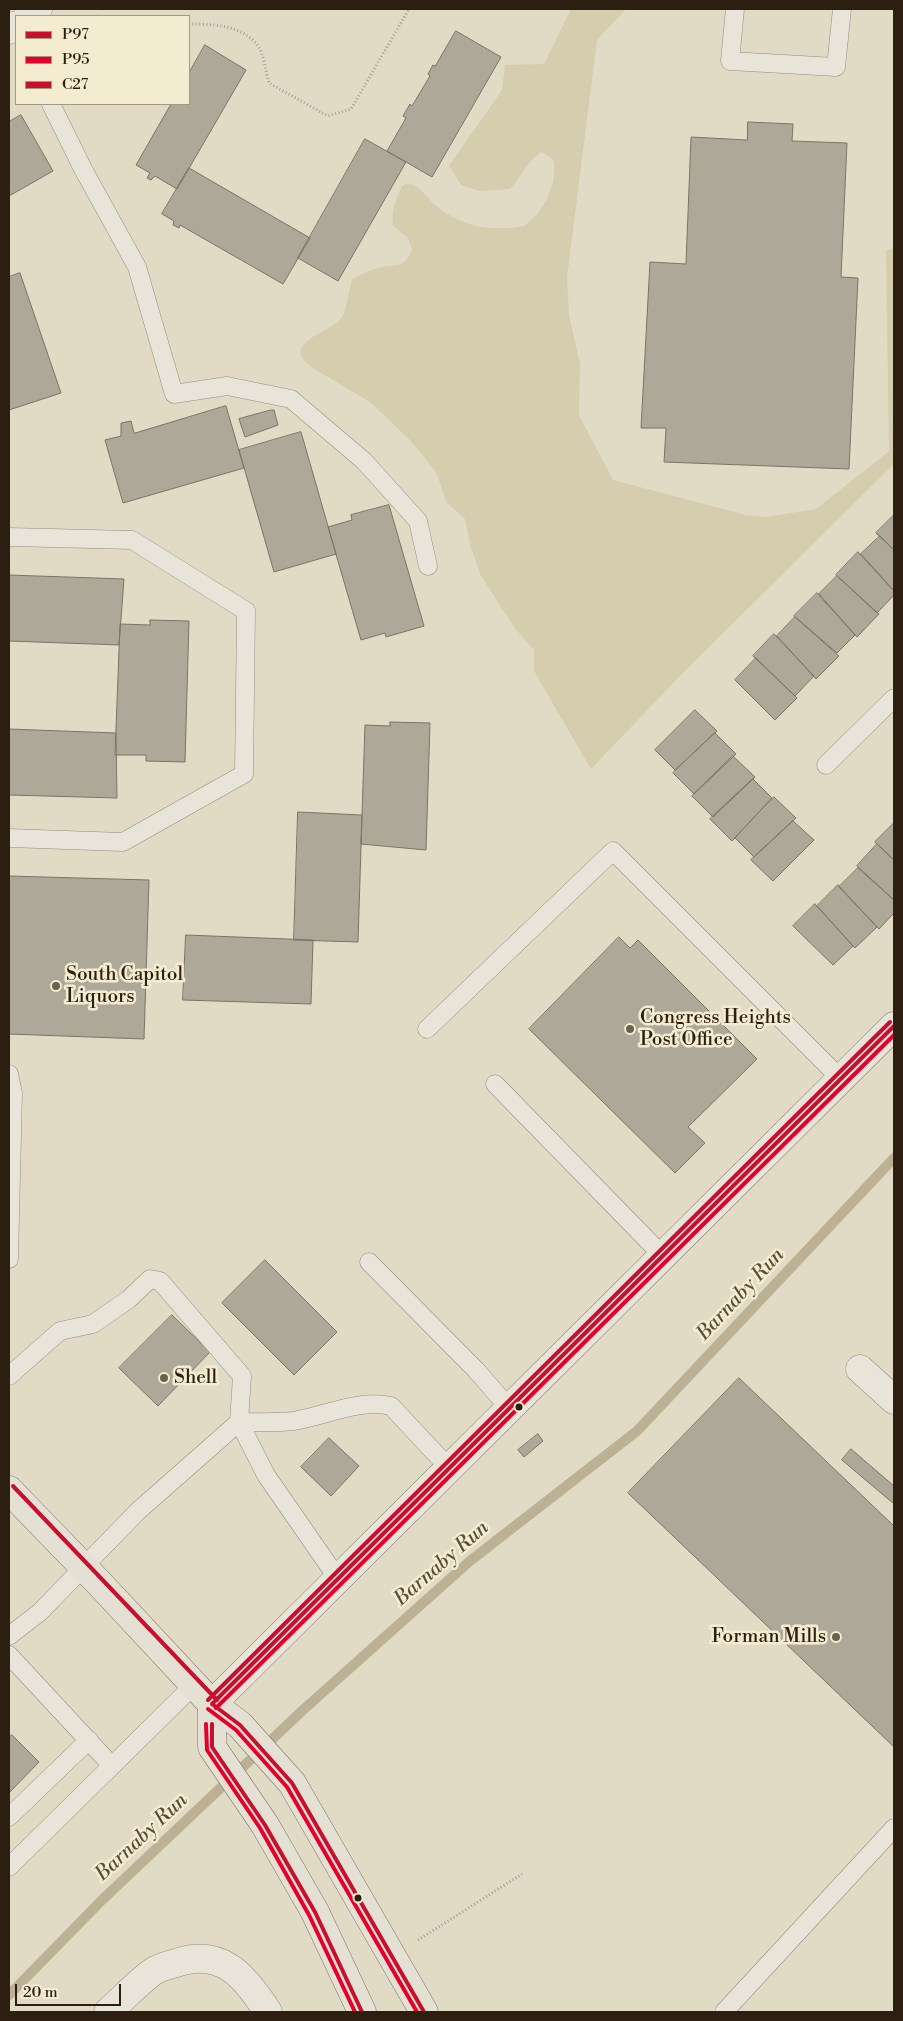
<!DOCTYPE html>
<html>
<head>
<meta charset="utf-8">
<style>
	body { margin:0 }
	#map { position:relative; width:903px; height:2021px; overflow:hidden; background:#e1dbc5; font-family:"Libre Bodoni",serif }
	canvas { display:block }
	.frame { position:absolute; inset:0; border:10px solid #2c1f11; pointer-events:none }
	.legend { position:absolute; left:15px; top:15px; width:175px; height:90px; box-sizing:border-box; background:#f4ecd1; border:1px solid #a49a84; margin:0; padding:6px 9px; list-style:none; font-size:15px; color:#2c1f11 }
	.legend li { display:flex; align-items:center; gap:10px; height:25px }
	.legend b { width:25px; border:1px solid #a49a84 }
	.scale { position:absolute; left:15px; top:1984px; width:106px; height:22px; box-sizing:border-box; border:2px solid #2c1f11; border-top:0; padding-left:6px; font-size:15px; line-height:18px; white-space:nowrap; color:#2c1f11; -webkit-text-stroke:4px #f4ecd1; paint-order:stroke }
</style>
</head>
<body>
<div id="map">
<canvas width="903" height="2021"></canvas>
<div class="frame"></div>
<ul class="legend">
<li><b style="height:6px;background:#c8102e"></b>P97</li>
<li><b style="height:6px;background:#e4002b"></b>P95</li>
<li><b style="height:6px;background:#c8102e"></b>C27</li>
</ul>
<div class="scale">20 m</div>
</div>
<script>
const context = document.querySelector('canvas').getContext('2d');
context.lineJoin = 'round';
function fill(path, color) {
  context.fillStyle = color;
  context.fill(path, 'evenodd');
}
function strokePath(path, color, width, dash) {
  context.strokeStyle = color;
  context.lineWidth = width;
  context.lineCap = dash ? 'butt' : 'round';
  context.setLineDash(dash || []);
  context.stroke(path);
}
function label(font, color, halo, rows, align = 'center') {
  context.font = font + ' "Libre Bodoni",serif';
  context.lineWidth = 5;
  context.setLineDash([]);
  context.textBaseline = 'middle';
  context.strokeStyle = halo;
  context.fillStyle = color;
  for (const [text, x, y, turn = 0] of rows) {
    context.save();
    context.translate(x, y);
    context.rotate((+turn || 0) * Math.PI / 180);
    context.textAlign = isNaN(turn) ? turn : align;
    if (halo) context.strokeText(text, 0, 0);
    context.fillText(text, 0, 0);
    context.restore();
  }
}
fill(new Path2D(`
	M571 9H626L597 40 567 278 569 315 580 364 579 415 613 480 746 515 766 517 816 509 889 451 886 250 894 249V464L683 673 591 769 534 671V650L515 628 481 576 471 548 465 519 447 503 436 472 410 440 370 402 311 367C281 343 327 333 340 320 347 312 349 290 352 279 362 275 373 268 383 267 400 264 404 268 412 250L408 238 393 226C391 210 396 200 402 186L408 183C422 187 425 196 435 205 461 227 491 232 524 226 544 212 559 183 553 159L542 152C531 157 519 179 510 189L480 191 461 185 449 166 502 90 505 65 544 64Z`), '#d6ccae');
strokePath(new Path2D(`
	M9 1995 101 1901 303 1710 470 1561 637 1431 894 1158`), '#bcb194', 10);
const building = new Path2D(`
	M456 31 501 57 432 177 387 151 406 118 403 116 410 104 412 106 430 76 428 74 433 65 435 66Z
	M205 45 246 70 177 189 155 176 151 180 147 178 150 173 136 165 171 104H189V73Z
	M21 115 53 171 9 196V122Z
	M748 122 793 124 792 141 847 143 841 277 858 278 849 469 664 462 666 428H641L650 262 686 264 691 137 747 140Z
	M365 139 406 162 338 281 298 258Z
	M189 168 310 238 283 284 180 225 179 228 173 225 174 221 162 214Z
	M20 273 61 393 9 410V277Z
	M226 406 244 468 123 503 105 440 121 436V423L131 421 134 433Z
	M271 410H274L278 425 245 437 239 419Z
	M301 432 336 554 274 572 239 450Z
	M389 505 424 626 386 637 385 633 361 640 328 527 352 520 351 515Z
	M894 515V550L876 533Z
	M880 536 894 550V591L861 554Z
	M858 552 894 591V595L877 613 836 575Z
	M9 575 124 579 119 645 9 641Z
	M837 576 879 614 857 637 819 594Z
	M817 593 855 635 837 653 794 616Z
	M795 617 839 656 816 679 777 636Z
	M150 620 189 621 185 762 146 761V755H115L120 624 150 625Z
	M774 634 814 676 795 696 753 656Z
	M756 658 797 698 775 720 735 680Z
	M695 710 717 731 675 770 655 750Z
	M390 722 430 723 426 850 361 844 365 725 390 726Z
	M9 729 116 733 117 798 9 795Z
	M715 733 736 754 694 794 673 773Z
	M733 756 755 777 713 817 692 796Z
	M753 779 772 798 732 841 710 819Z
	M774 797 796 818 754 857 735 838Z
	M298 812 362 815 358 942 294 940Z
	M793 821 814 840 773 881 751 860Z
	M894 823V860L875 842Z
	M877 844 894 860V900L857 866Z
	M858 868 894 900V913L879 929 839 887Z
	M9 876 149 880 144 1039 9 1034Z
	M838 885 877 927 855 948 817 906Z
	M815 904 853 946 833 965 793 926Z
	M186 935 313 940 311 1004 183 1000Z
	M619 937 630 948 638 940 757 1059 688 1127 705 1143 675 1173 529 1029Z
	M265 1260 337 1332 294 1375 222 1303Z
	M172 1315 210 1352 158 1406 119 1368Z
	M739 1378 894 1526V1747L628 1493Z
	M538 1434 543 1441 524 1457 518 1450Z
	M329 1438 359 1466 331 1496 301 1467Z
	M851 1449 894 1486V1504L842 1460Z
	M12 1735 39 1762 9 1793V1738Z`);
fill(building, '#aea899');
strokePath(building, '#787467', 1);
const service = new Path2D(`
	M735 9 730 61 836 67 842 9
	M51 104 83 169 137 267 174 394 227 386 291 399 364 461 418 521 428 566
	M9 537 132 540 246 611 244 774 123 842 9 838
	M826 765 894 698
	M427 1029 613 851 841 1079
	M9 1074 13 1093 9 1259
	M495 1084 663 1256
	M369 1262 476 1370 509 1408
	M9 1376 60 1331 93 1324 129 1299 150 1279 160 1281 242 1376 239 1422C257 1422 275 1423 293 1421 326 1416 357 1399 391 1406L449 1468
	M9 1636 40 1612 138 1511 239 1422 266 1475 338 1579
	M9 1655 112 1766
	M9 1817 89 1740
	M9 1867 194 1685
	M724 2012 894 1828`);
const minor = new Path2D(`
	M28 16 38 9
	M9 30 16 25
	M860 1369 894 1400
	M108 2012C123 1999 138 1982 154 1971 160 1967 169 1965 176 1963 221 1947 245 1976 268 2012`);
const secondary = new Path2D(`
	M212 1704 894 1026`);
const primary = new Path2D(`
	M9 1490 100 1584 212 1704 240 1725 292 1783 424 2012
	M212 1704V1747L265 1825 315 1912 362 2012`);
strokePath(service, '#928d7f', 19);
strokePath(minor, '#928d7f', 29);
strokePath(secondary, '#787467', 29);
strokePath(primary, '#787467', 29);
strokePath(new Path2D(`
	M97 16H98
	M189 24C212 24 243 25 258 46 264 55 266 72 269 83L328 116 351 109 409 9
	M418 1940 522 1874`), '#a5a096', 3, [1, 2.5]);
strokePath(service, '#e8e4d9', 18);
strokePath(minor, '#e8e4d9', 28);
strokePath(secondary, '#e8e4d9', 28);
strokePath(primary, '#e4e0d3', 28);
strokePath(new Path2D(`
	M212 1704 894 1026
	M212 1704 240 1725 292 1783 424 2012
	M212 1724V1747L265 1825 315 1912 362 2012`), '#c8102e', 4);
strokePath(new Path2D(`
	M216 1708 894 1035
	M208 1709 236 1730 287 1787 417 2012
	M206 1724 207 1750 260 1828 309 1915 355 2012`), '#e4002b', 4);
strokePath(new Path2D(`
	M13 1486 217 1700
	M208 1700 890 1022`), '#c8102e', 4);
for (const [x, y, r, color] of [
	[56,986,5,"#6b6150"],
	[630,1029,5,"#6b6150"],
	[164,1378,5,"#6b6150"],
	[519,1407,4.5,"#2c1f11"],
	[836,1637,5,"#6b6150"],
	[358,1898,4.5,"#2c1f11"]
]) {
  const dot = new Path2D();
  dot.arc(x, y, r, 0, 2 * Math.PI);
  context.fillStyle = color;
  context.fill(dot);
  strokePath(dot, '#f4ecd1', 2);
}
label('19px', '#2c1f11', '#f4ecd1', [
	["South Capitol",66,975],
	["Liquors",66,997],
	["Congress Heights",640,1018],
	["Post Office",640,1040],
	["Shell",174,1378],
	["Forman Mills",826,1637,"right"]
], 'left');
label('italic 20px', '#594c38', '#f4ecd1', [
	["Barnaby Run",741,1295,-47],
	["Barnaby Run",442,1564,-41],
	["Barnaby Run",142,1838,-43]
]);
</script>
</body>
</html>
